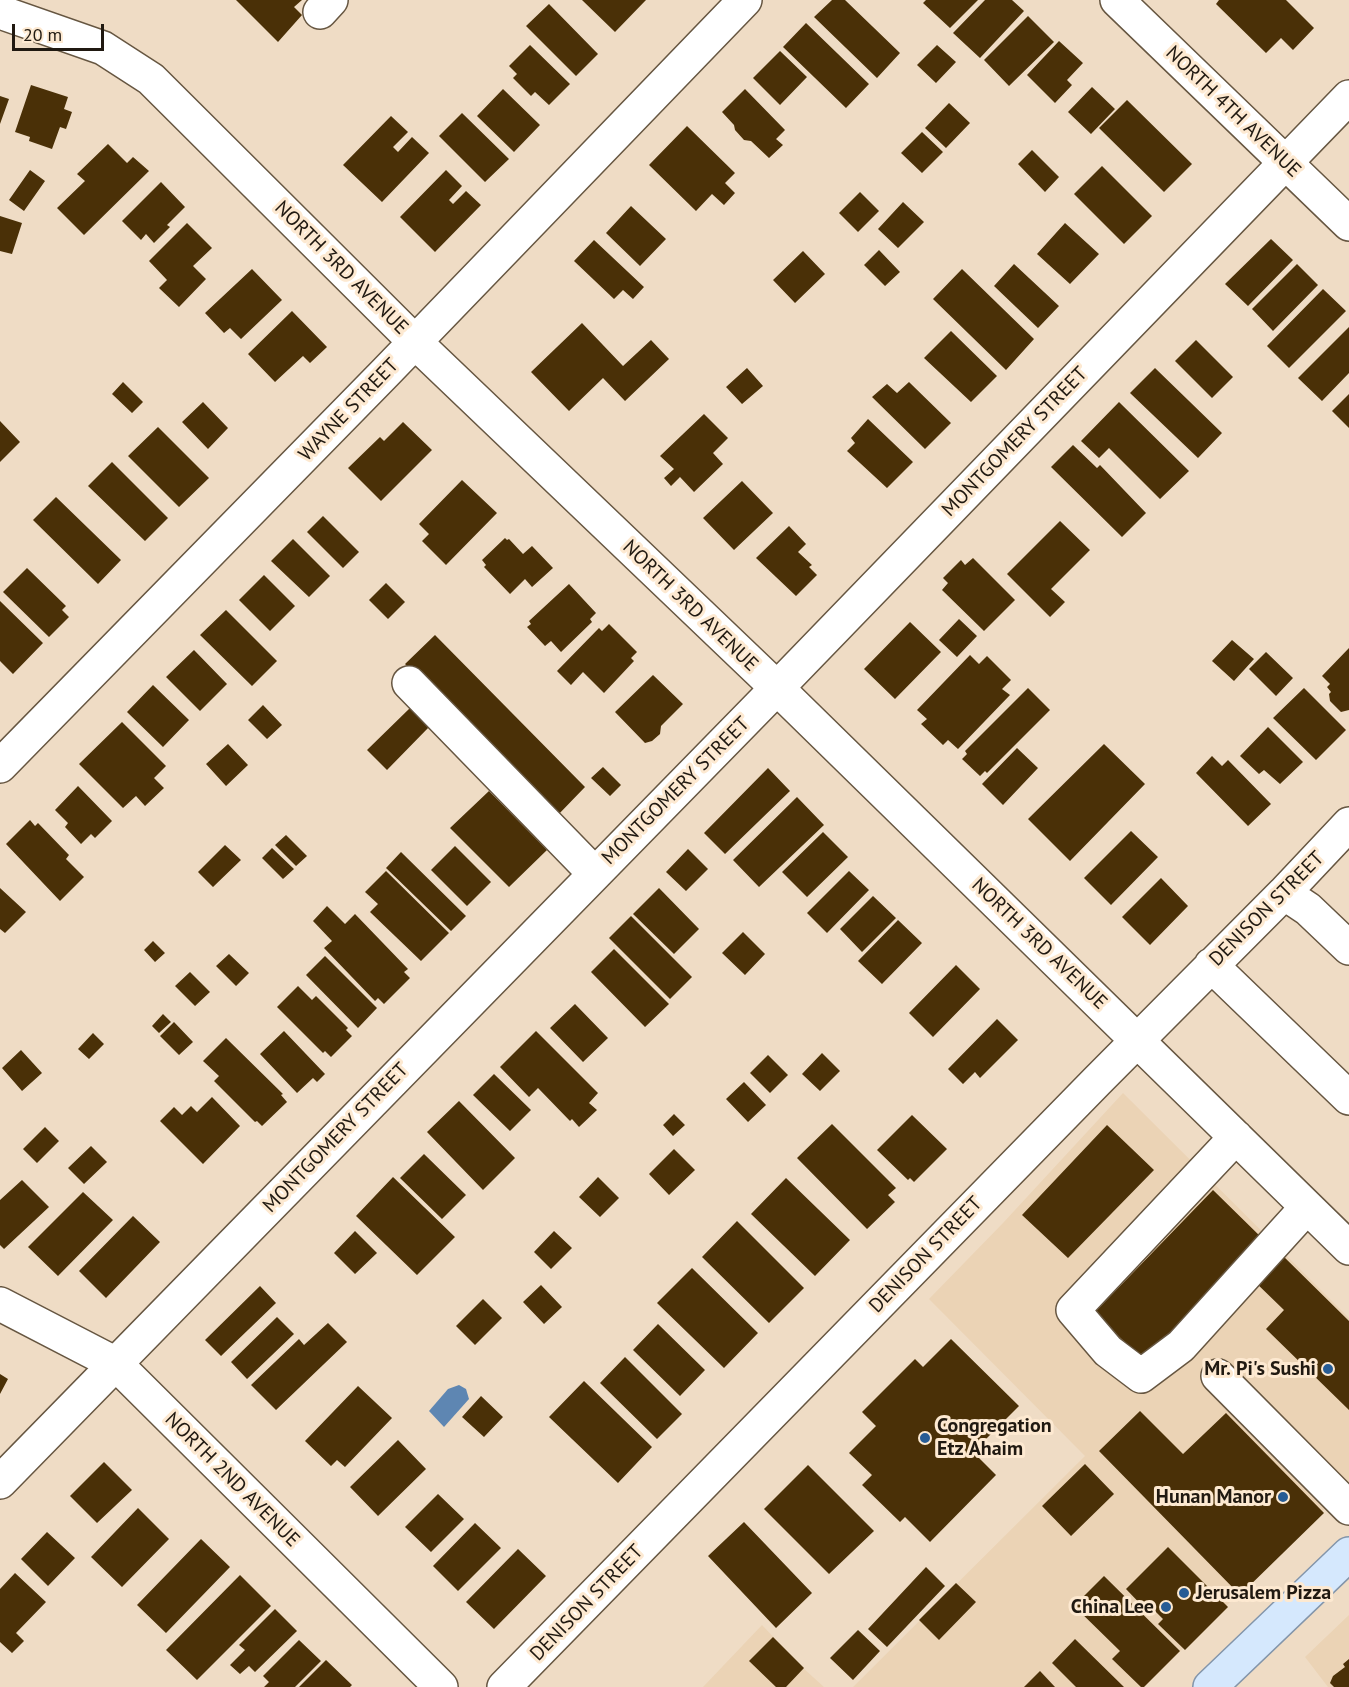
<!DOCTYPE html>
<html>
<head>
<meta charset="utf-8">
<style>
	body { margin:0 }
	#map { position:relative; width:1349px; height:1687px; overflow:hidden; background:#efdcc5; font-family:"PT Sans",sans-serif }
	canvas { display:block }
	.scale { position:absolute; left:12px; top:24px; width:92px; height:27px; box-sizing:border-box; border:3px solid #201911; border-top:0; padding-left:8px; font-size:18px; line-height:21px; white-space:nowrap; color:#201911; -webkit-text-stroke:4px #fde9d1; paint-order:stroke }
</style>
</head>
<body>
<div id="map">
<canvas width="1349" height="1687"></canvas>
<div class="scale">20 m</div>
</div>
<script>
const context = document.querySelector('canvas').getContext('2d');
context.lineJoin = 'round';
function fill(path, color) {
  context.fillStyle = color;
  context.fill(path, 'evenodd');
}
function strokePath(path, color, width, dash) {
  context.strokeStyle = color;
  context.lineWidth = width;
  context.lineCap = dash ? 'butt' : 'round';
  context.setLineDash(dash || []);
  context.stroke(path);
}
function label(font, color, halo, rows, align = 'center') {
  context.font = font + ' "PT Sans",sans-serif';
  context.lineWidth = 6;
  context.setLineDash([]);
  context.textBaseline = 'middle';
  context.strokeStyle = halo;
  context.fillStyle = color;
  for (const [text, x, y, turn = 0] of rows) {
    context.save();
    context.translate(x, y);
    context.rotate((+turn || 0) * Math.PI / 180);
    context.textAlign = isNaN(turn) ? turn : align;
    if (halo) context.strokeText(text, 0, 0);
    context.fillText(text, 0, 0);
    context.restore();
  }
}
fill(new Path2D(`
	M1123 1093 1349 1318V1485L1144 1687H853L1085 1456 929 1299 1003 1223Z
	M1349 1615V1687H1328L1305 1657Z
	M762 1625 802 1667 824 1687H703Z`), '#ebd3b5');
fill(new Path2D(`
	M459 1385 466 1389 469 1399 444 1427 429 1411 448 1389Z`), '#5e86b2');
fill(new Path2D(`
	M236 0H302L294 7 302 15 278 42Z
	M582 0H646L615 32Z
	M832 0H845L900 53 877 78 814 17Z
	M926 0H978L950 28 923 3Z
	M985 0H1012L1024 11 980 58 953 33Z
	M1219 0H1286L1314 28 1293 50 1281 38 1266 53 1216 4Z
	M549 4 598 54 576 76 526 26Z
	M1028 16 1054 42 1009 86 984 60Z
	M806 23 869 84 846 108 783 47Z
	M1059 41 1083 63 1067 80 1072 85 1055 103 1027 75Z
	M530 45 570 84 549 105 535 92 531 96 513 78 517 74 509 66Z
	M937 45 956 62 936 83 917 65Z
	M780 51 807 77 780 105 753 78Z
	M31 85 68 97 64 109 72 112 66 129 60 127 52 149 29 141 30 137 15 132Z
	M1092 87 1115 109 1091 134 1068 112Z
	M503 89 540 125 514 152 477 116Z
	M745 89 785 130 776 139 783 145 769 158 751 141 744 140 735 130 734 125 722 112Z
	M0 96 9 99 0 124Z
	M1127 100 1192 164 1164 192 1099 128Z
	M949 103 970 123 946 148 925 128Z
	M462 113 509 159 485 182 439 136Z
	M391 116 408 132 393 147 398 152 412 137 429 153 382 202 343 165Z
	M687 126 735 173 725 183 735 193 724 205 712 194 696 211 649 165Z
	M922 132 943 152 922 173 901 153Z
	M108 144 127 163 133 157 149 171 84 235 57 208 85 181 77 174Z
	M1032 150 1059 177 1045 192 1018 164Z
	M1102 166 1152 216 1124 244 1074 194Z
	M30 170 45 181 24 211 9 200Z
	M446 170 462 186 449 200 453 204 466 191 481 205 435 252 400 217Z
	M161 182 185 207 167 225 170 227 154 243 146 234 141 240 122 221Z
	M860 192 879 211 858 232 839 213Z
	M903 202 924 222 898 248 878 229Z
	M631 206 666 239 640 266 606 233Z
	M0 216 22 223 12 254 0 251Z
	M187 223 212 248 193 266 206 279 179 307 159 288 167 280 149 261Z
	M1065 223 1099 254 1070 284 1037 254Z
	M1271 239 1293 260 1248 306 1225 284Z
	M594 240 644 287 633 299 623 290 614 299 574 261Z
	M879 250 900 272 885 286 864 265Z
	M803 251 825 274 795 303 773 280Z
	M1014 264 1059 306 1038 328 994 286Z
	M1297 264 1318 285 1273 331 1252 309Z
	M252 269 282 300 241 339 230 328 224 333 205 313Z
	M962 269 1034 339 1006 370 933 299Z
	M1323 289 1346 311 1289 368 1267 346Z
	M292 311 327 347 310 363 303 356 275 382 248 354Z
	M582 323 623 366 651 340 669 359 625 401 603 378 569 411 531 372Z
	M1349 327V373L1322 401 1298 378Z
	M951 331 997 376 971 402 924 358Z
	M1196 340 1233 377 1212 398 1175 361Z
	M747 368 763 386 742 404 726 387Z
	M1155 368 1222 433 1198 458 1130 393Z
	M123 382 143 402 132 413 112 394Z
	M909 382 951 423 925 449 872 397 887 384 897 393Z
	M1349 394V428L1332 411Z
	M203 402 228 428 208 449 182 422Z
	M1119 402 1189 471 1160 499 1109 448 1099 458 1081 441Z
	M704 414 728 438 713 453 723 464 694 492 680 477 671 486 664 478 674 469 660 456Z
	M868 419 913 462 887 488 847 451 855 443 851 438Z
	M0 421 20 442 0 462Z
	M403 422 432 450 381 501 348 468 380 437 384 441Z
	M158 427 209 478 179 507 128 456Z
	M1073 445 1097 468 1100 465 1146 513 1122 537 1051 467Z
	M112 462 168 518 145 541 88 486Z
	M462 480 497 513 446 565 422 541 429 534 419 524Z
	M742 481 773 513 734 550 703 518Z
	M56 497 121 560 98 584 33 520Z
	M323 516 359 552 343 568 307 532Z
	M1060 521 1090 550 1051 589 1065 602 1050 617 1007 574Z
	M789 526 806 544 798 552 812 565 809 567 817 575 796 596 756 558Z
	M505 538 507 540 509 539 523 554 532 546 553 568 532 587 525 579 510 594 484 567 486 565 482 560Z
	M293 539 330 576 309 597 271 561Z
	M973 558 1015 600 984 631 942 590 948 583 943 578 961 560 965 565Z
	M27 568 66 606 62 610 69 617 49 637 3 592Z
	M264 575 295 606 270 631 239 600Z
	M386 583 405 602 388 619 369 600Z
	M569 584 596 613 590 619 592 622 561 652 551 641 545 646 527 627 531 624 529 621Z
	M0 601 43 643 13 674 0 661Z
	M226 610 277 661 252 686 200 635Z
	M959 619 977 636 957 657 939 640Z
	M910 622 941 652 895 699 864 669Z
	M609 624 637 652 631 658 634 661 604 693 583 672 571 685 557 671 599 628 602 631Z
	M435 635 585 787 556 817 405 664Z
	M1232 640 1254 659 1234 681 1212 661Z
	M1349 648V710L1341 712 1330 701 1329 694 1331 692 1327 687 1330 684 1322 676Z
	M194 650 227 684 200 711 166 677Z
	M1266 652 1293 678 1276 696 1249 669Z
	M970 655 979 664 987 656 1011 680 1002 689 1010 695 958 749 948 740 943 745 921 724 927 719 917 710Z
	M653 675 683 704 661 726 660 734 652 741 645 743 615 712Z
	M153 685 189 720 163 747 127 712Z
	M1028 688 1050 710 987 773 985 771 980 776 962 759 967 754 965 751Z
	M1304 688 1346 730 1316 760 1273 718Z
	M263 705 282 725 267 739 248 720Z
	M410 708 429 727 387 770 367 750Z
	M122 722 166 766 154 778 164 788 145 806 136 796 123 808 79 764Z
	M1268 727 1303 762 1280 784 1264 770 1259 774 1240 756Z
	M228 744 248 765 226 786 206 764Z
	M1104 744 1145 784 1070 861 1028 819Z
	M1017 748 1038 768 1003 805 982 784Z
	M1212 756 1222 766 1228 760 1271 804 1248 826 1196 773Z
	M603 767 621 785 610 796 591 778Z
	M768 768 790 791 725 854 704 833Z
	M78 786 112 821 95 838 91 834 81 844 65 827 68 823 55 810Z
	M489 791 547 850 509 887 450 828Z
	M797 797 824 825 759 887 733 860Z
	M30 820 35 826 38 823 69 855 66 859 84 877 60 901 6 844Z
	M1131 831 1158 857 1111 905 1084 878Z
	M823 832 848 857 807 897 782 872Z
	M286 835 307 856 296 866 275 845Z
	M225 845 241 860 213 887 198 872Z
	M455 846 491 882 467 906 431 870Z
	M272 848 294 869 283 879 262 858Z
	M688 849 708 869 686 891 666 872Z
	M401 852 466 916 451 931 386 868Z
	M386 871 449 933 421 961 370 912 378 904 365 892Z
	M849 871 869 890 827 933 807 913Z
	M1161 878 1188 906 1150 945 1122 917Z
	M0 888 26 912 5 933 0 929Z
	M659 888 699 929 674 954 633 914Z
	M873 896 896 918 862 952 840 929Z
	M327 906 345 924 355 914 408 969 404 972 410 978 384 1004 378 998 375 1001 324 948 332 941 313 921Z
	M631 916 692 977 670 999 609 938Z
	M898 920 922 943 882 984 858 961Z
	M743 932 765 954 745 975 722 953Z
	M153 941 165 953 155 962 144 950Z
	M614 949 669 1004 645 1027 591 972Z
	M229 954 249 973 236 986 216 966Z
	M325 956 377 1008 358 1028 306 975Z
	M956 965 980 989 933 1037 909 1013Z
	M190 972 210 992 195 1006 175 986Z
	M298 986 312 1000 316 996 348 1028 346 1030 352 1036 331 1057 325 1051 323 1053 277 1007Z
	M575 1004 608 1038 583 1062 550 1028Z
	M163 1014 171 1022 159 1033 152 1026Z
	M997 1019 1018 1040 980 1078 975 1072 963 1084 948 1069Z
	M174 1022 193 1042 179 1055 160 1036Z
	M284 1031 325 1074 317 1082 313 1078 297 1093 260 1054Z
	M536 1031 598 1093 589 1103 597 1110 579 1127 572 1119 570 1121 538 1088 529 1097 500 1067Z
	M93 1033 104 1044 89 1059 78 1049Z
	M226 1038 283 1094 281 1095 287 1102 262 1126 257 1121 255 1122 214 1081 219 1076 203 1061Z
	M21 1050 42 1073 22 1091 2 1068Z
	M822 1053 840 1071 820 1091 802 1074Z
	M768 1055 788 1075 770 1093 750 1073Z
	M494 1074 531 1110 510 1131 473 1095Z
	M744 1082 766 1105 748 1122 726 1099Z
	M212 1097 240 1126 203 1164 160 1121 174 1107 182 1115 191 1106 197 1112Z
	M459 1101 515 1158 483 1190 427 1132Z
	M674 1114 685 1125 673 1136 663 1125Z
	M912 1115 947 1149 914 1182 910 1178 908 1180 877 1150Z
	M832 1124 896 1188 888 1195 895 1202 867 1229 797 1158Z
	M1107 1125 1154 1170 1068 1258 1022 1215Z
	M45 1127 59 1141 37 1163 23 1149Z
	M91 1146 107 1162 84 1184 68 1168Z
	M674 1149 695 1170 669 1195 649 1174Z
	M424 1154 466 1195 442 1219 400 1178Z
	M393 1177 455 1237 417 1275 356 1216Z
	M598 1177 619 1198 600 1217 579 1197Z
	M786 1178 850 1240 815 1276 751 1214Z
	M22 1180 49 1207 4 1249 0 1245V1200Z
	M1213 1190 1265 1241 1148 1364 1094 1313Z
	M83 1192 113 1220 58 1276 28 1247Z
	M133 1216 160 1242 106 1298 79 1271Z
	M737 1221 804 1288 769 1323 702 1257Z
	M355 1231 377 1253 355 1274 334 1253Z
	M554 1231 572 1248 551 1269 534 1252Z
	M1279 1252 1349 1321V1410L1266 1329 1284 1310 1252 1279Z
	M692 1268 758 1333 724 1368 657 1303Z
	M541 1285 562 1307 544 1324 523 1302Z
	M260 1286 276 1303 221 1356 205 1340Z
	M483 1299 502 1318 475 1345 456 1326Z
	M277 1317 294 1334 247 1379 231 1362Z
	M328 1323 347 1342 276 1410 251 1385 299 1339 304 1345Z
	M658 1324 705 1370 680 1396 633 1350Z
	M951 1339 1019 1406 973 1452 996 1475 930 1542 905 1517 900 1522 862 1485 872 1475 849 1453 876 1426 862 1412 915 1359 923 1367Z
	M625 1357 682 1414 657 1439 600 1383Z
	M0 1374 8 1379 0 1394Z
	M584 1381 652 1447 618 1483 549 1417Z
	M358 1386 392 1418 345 1467 337 1460 331 1466 305 1441Z
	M481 1396 503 1417 484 1437 462 1417Z
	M1140 1411 1183 1454 1226 1413 1324 1513 1240 1595 1099 1451Z
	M398 1440 426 1469 378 1516 350 1487Z
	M104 1462 132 1490 97 1523 70 1496Z
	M1085 1464 1114 1494 1071 1536 1042 1506Z
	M808 1465 874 1531 829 1574 764 1509Z
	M438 1494 464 1519 431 1552 405 1527Z
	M138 1508 169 1539 122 1587 91 1557Z
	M744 1522 812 1593 776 1628 708 1556Z
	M475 1523 501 1548 458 1591 433 1566Z
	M47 1532 75 1558 48 1586 21 1559Z
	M201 1539 230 1567 166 1633 137 1605Z
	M1168 1547 1228 1607 1185 1650 1158 1624 1163 1619 1152 1608 1148 1612 1126 1589Z
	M518 1549 546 1576 494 1629 466 1602Z
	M926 1567 945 1586 887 1647 868 1629Z
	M15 1573 46 1602 16 1633 24 1641 12 1653 0 1642V1589Z
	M240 1575 271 1606 197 1680 166 1650Z
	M1104 1576 1180 1651 1144 1687H1141L1112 1659 1120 1651 1074 1606Z
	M956 1583 976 1602 939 1640 919 1620Z
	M275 1609 297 1631 255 1672 249 1666 240 1674 230 1665 245 1650 239 1645Z
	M858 1630 880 1651 853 1680 830 1658Z
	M773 1637 804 1668 786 1687H776L749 1661Z
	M1075 1639 1124 1687H1076L1052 1663Z
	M299 1640 321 1661 295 1687H264L269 1682 263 1676Z
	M1349 1659V1687H1334L1330 1683 1333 1676 1345 1667 1343 1664Z
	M326 1660 352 1685 350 1687H299Z
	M1040 1671 1055 1687H1024Z`), '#4a3007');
const minor = new Path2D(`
	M1117 0 1349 224
	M0 12 103 48 151 79 415 342 777 688 1349 1248
	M320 12 331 0
	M409 683 594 873
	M0 766 386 372 745 0
	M1284 893 1308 909 1349 948
	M1211 965 1349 1098
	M1236 1137 1073 1310 1108 1351 1141 1376 1181 1346 1307 1207
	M0 1304 116 1364 441 1687
	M1218 1376 1349 1508
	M0 1482 777 688 1349 97
	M504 1687 1097 1081 1284 893 1349 824`);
const major = new Path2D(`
	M1210 1687 1349 1554`);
strokePath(minor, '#665641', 36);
strokePath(major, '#8395aa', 36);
strokePath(minor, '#fff', 33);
strokePath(major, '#d5e8fd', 33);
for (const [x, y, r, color] of [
	[1328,1369,6,"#275c95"],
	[925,1438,6,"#275c95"],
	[1283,1497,6,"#275c95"],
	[1184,1593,6,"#275c95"],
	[1166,1607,6,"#275c95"]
]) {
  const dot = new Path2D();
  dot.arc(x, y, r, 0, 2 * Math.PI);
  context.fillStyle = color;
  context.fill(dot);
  strokePath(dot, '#fde9d1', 2);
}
label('20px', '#201911', '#fde9d1', [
	["NORTH 4TH AVENUE",1233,112,44],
	["NORTH 3RD AVENUE",341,268,45],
	["WAYNE STREET",349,410,-46],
	["MONTGOMERY STREET",1015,442,-46],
	["NORTH 3RD AVENUE",690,606,44],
	["MONTGOMERY STREET",676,791,-45],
	["DENISON STREET",1267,909,-45],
	["NORTH 3RD AVENUE",1039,944,44],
	["MONTGOMERY STREET",336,1138,-46],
	["DENISON STREET",926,1255,-46],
	["NORTH 2ND AVENUE",232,1480,45],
	["DENISON STREET",587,1603,-46]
]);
label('bold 20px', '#201911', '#fde9d1', [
	["Mr. Pi's Sushi",1316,1369],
	["Congregation",937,1426,"left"],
	["Etz Ahaim",937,1449,"left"],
	["Hunan Manor",1271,1497],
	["Jerusalem Pizza",1196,1593,"left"],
	["China Lee",1154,1607]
], 'right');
</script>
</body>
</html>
